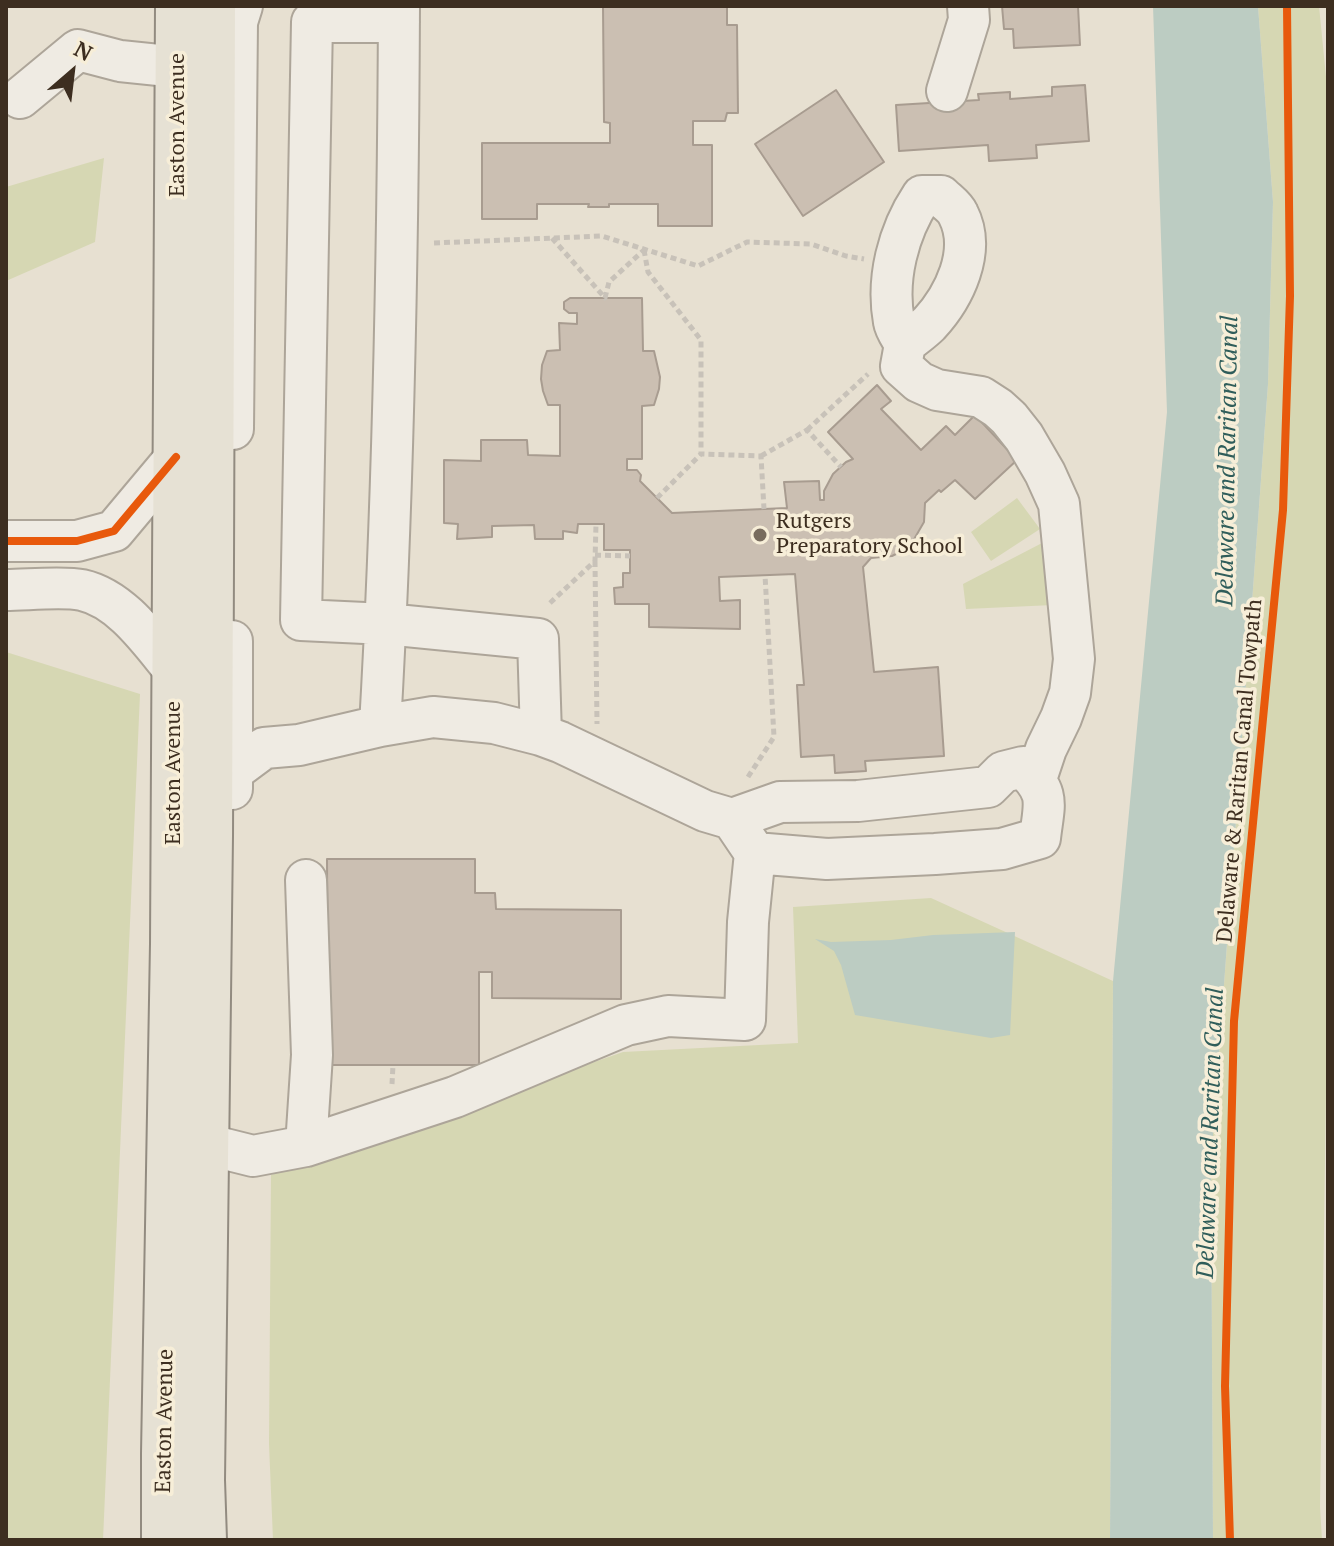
<!DOCTYPE html>
<html>
<head>
<meta charset="utf-8">
<style>
	body { margin:0 }
	#map { position:relative; width:1334px; height:1546px; overflow:hidden; background:#e7e0d1; font-family:"PT Serif",serif }
	canvas { display:block }
	.frame { position:absolute; inset:0; border:8px solid #3d2e20; pointer-events:none }
	.north { position:absolute; left:32px; top:32px; width:80px; height:80px; -webkit-text-stroke:6px #f7eed8; paint-order:stroke; rotate:28deg; font-size:22px; font-weight:700; line-height:32px; text-align:center; color:#3d2e20 }
	.north::after { content:''; display:block; margin:auto; width:28px; height:36px; background:#3d2e20; clip-path:polygon(50% 0,100% 100%,50% 72%,0 100%) }
</style>
</head>
<body>
<div id="map">
<canvas width="1334" height="1546"></canvas>
<div class="frame"></div>
<div class="north">N</div>
</div>
<script>
const context = document.querySelector('canvas').getContext('2d');
context.lineJoin = 'round';
function fill(path, color) {
  context.fillStyle = color;
  context.fill(path, 'evenodd');
}
function strokePath(path, color, width, dash) {
  context.strokeStyle = color;
  context.lineWidth = width;
  context.lineCap = dash ? 'butt' : 'round';
  context.setLineDash(dash || []);
  context.stroke(path);
}
function label(font, color, halo, rows, align = 'center') {
  context.font = font + ' "PT Serif",serif';
  context.lineWidth = 7;
  context.setLineDash([]);
  context.textBaseline = 'middle';
  context.strokeStyle = halo;
  context.fillStyle = color;
  for (const [text, x, y, turn = 0] of rows) {
    context.save();
    context.translate(x, y);
    context.rotate((+turn || 0) * Math.PI / 180);
    context.textAlign = isNaN(turn) ? turn : align;
    if (halo) context.strokeText(text, 0, 0);
    context.fillText(text, 0, 0);
    context.restore();
  }
}
fill(new Path2D(`
	M1258 6H1319L1328 97V950L1320 1507 1322 1540H1213L1211 1162 1268 384 1273 202Z
	M104 158 95 242 6 281V187Z
	M1017 498 1040 529 991 561 971 532Z
	M1044 542 1053 605 966 609 963 584Z
	M6 652 140 694 103 1540H6Z
	M931 898 1113 981 1110 1540H273L269 1444 271 1175 623 1052 798 1043 793 907Z`), '#d6d7b3');
fill(new Path2D(`
	M1153 6H1258L1273 202 1268 384 1211 1162 1213 1540H1110L1113 981 1167 412Z
	M1015 932 1010 1035 991 1038 855 1015 841 965 834 951 815 939 831 942 891 940 933 935Z`), '#bcccc2');
const building = new Path2D(`
	M603 6H727V25H737L738 113H727L725 121H693V145H712V226H658V204H609V207H588L589 204H537V219H482V143H610V123L604 122Z
	M1002 6H1078L1080 45 1014 48 1013 29H1004Z
	M1085 85 1089 141 1036 145 1037 158 989 161 988 145 899 151 896 105 979 100 978 94 1010 92V99L1052 96V87Z
	M836 90 884 162 803 216 755 144Z
	M570 298H642L643 351H654L660 377 659 389 654 405 642 406V459H627V470H637L641 475 640 481 672 513 787 508 784 482 819 481 820 500H824V491L833 474 846 462 853 459 828 432 877 385 891 401 881 409 921 450 946 426 955 435 975 415 1017 460 975 499 955 480 941 492 939 490 925 503 924 522 913 541 902 551 892 556 871 558 863 567 874 672 938 667 944 756 865 761 866 771 835 773 834 755 801 757 797 685H804L795 574 719 577 720 601 740 600V629L649 627V604H615L614 588 623 587V573H630V550H604V524H578L577 533 563 531V539H535L534 525 492 526V537L457 539 458 524 444 523V460L481 461V440H527L528 455 560 456V405H548L543 391 541 379 542 365 547 351 560 350 559 323 577 324V313H569L564 309V302Z
	M327 859H475V893H495L496 909 621 910V999L492 998V972H479V1065H328Z`);
fill(building, '#cbbfb2');
strokePath(building, '#a89c90', 2);
const minor = new Path2D(`
	M399 22H312L301 620 386 624 538 639 541 735
	M947 91 969 20 968 6
	M20 98 78 50 120 61 178 67
	M905 344C901 337 895 329 894 322 886 279 898 232 922 196H941C947 202 955 207 958 214 977 251 954 297 929 324 922 331 913 337 905 344L901 366 919 382 937 390 981 397 998 408 1009 418 1024 437 1045 473 1059 504 1074 659 1070 693 1061 718 1046 749 1036 779
	M233 429 237 22 242 6
	M6 541H77L114 531 176 457
	M6 590C26 590 63 586 82 590 122 599 150 641 175 671
	M232 641V789
	M380 726C394 486 398 246 399 6
	M732 819 780 802 858 801 988 787 1003 772 1023 767C1051 794 1044 803 1040 838L1002 849 935 854 827 859 755 853
	M306 880 312 1055 306 1146
	M205 1144 253 1156 306 1146 455 1097 626 1025 668 1016 745 1020 748 922 755 853 732 819 705 811 560 742 541 735 494 723 433 717 380 726 299 745 264 748 233 771`);
const major = new Path2D(`
	M164 1540V1453L173 944 178 6
	M204 1540 202 1480 210 836 213 6`);
strokePath(minor, '#ada599', 44);
strokePath(major, '#928b80', 48);
strokePath(new Path2D(`
	M552 238 605 298 609 282 644 250
	M434 243 602 236 698 266 747 242 811 244 846 256 864 259
	M644 250 648 272 701 340V454L761 456 764 509
	M807 430 868 374
	M761 456 807 430 841 467
	M657 498 701 454
	M595 555 630 556
	M595 561 597 724
	M550 603 595 561 596 524
	M748 777 774 737 765 575
	M392 1084 393 1065`), '#c8c2b9', 5, [6, 4]);
strokePath(minor, '#efebe3', 40);
strokePath(major, '#e6e1d4', 44);
strokePath(new Path2D(`
	M6 541H77L114 531 176 457
	M1230 1540 1225 1386 1234 1021 1283 510 1290 296 1287 6`), '#e8590c', 8);
for (const [x, y, r, color] of [
	[760,535,8,"#786c5e"]
]) {
  const dot = new Path2D();
  dot.arc(x, y, r, 0, 2 * Math.PI);
  context.fillStyle = color;
  context.fill(dot);
  strokePath(dot, '#f7eed8', 3);
}
label('22px', '#3d2e20', '#f7eed8', [
	["Easton Avenue",178,125,-90],
	["Delaware & Raritan Canal Towpath",1240,771,-85],
	["Easton Avenue",174,773,-90],
	["Easton Avenue",165,1421,-89]
]);
label('22px', '#3d2e20', '#f7eed8', [
	["Rutgers",776,522],
	["Preparatory School",776,547]
], 'left');
label('italic 24px', '#2f5d5a', '#f7eed8', [
	["Delaware and Raritan Canal",1228,461,-89],
	["Delaware and Raritan Canal",1211,1133,-88]
]);
</script>
</body>
</html>
